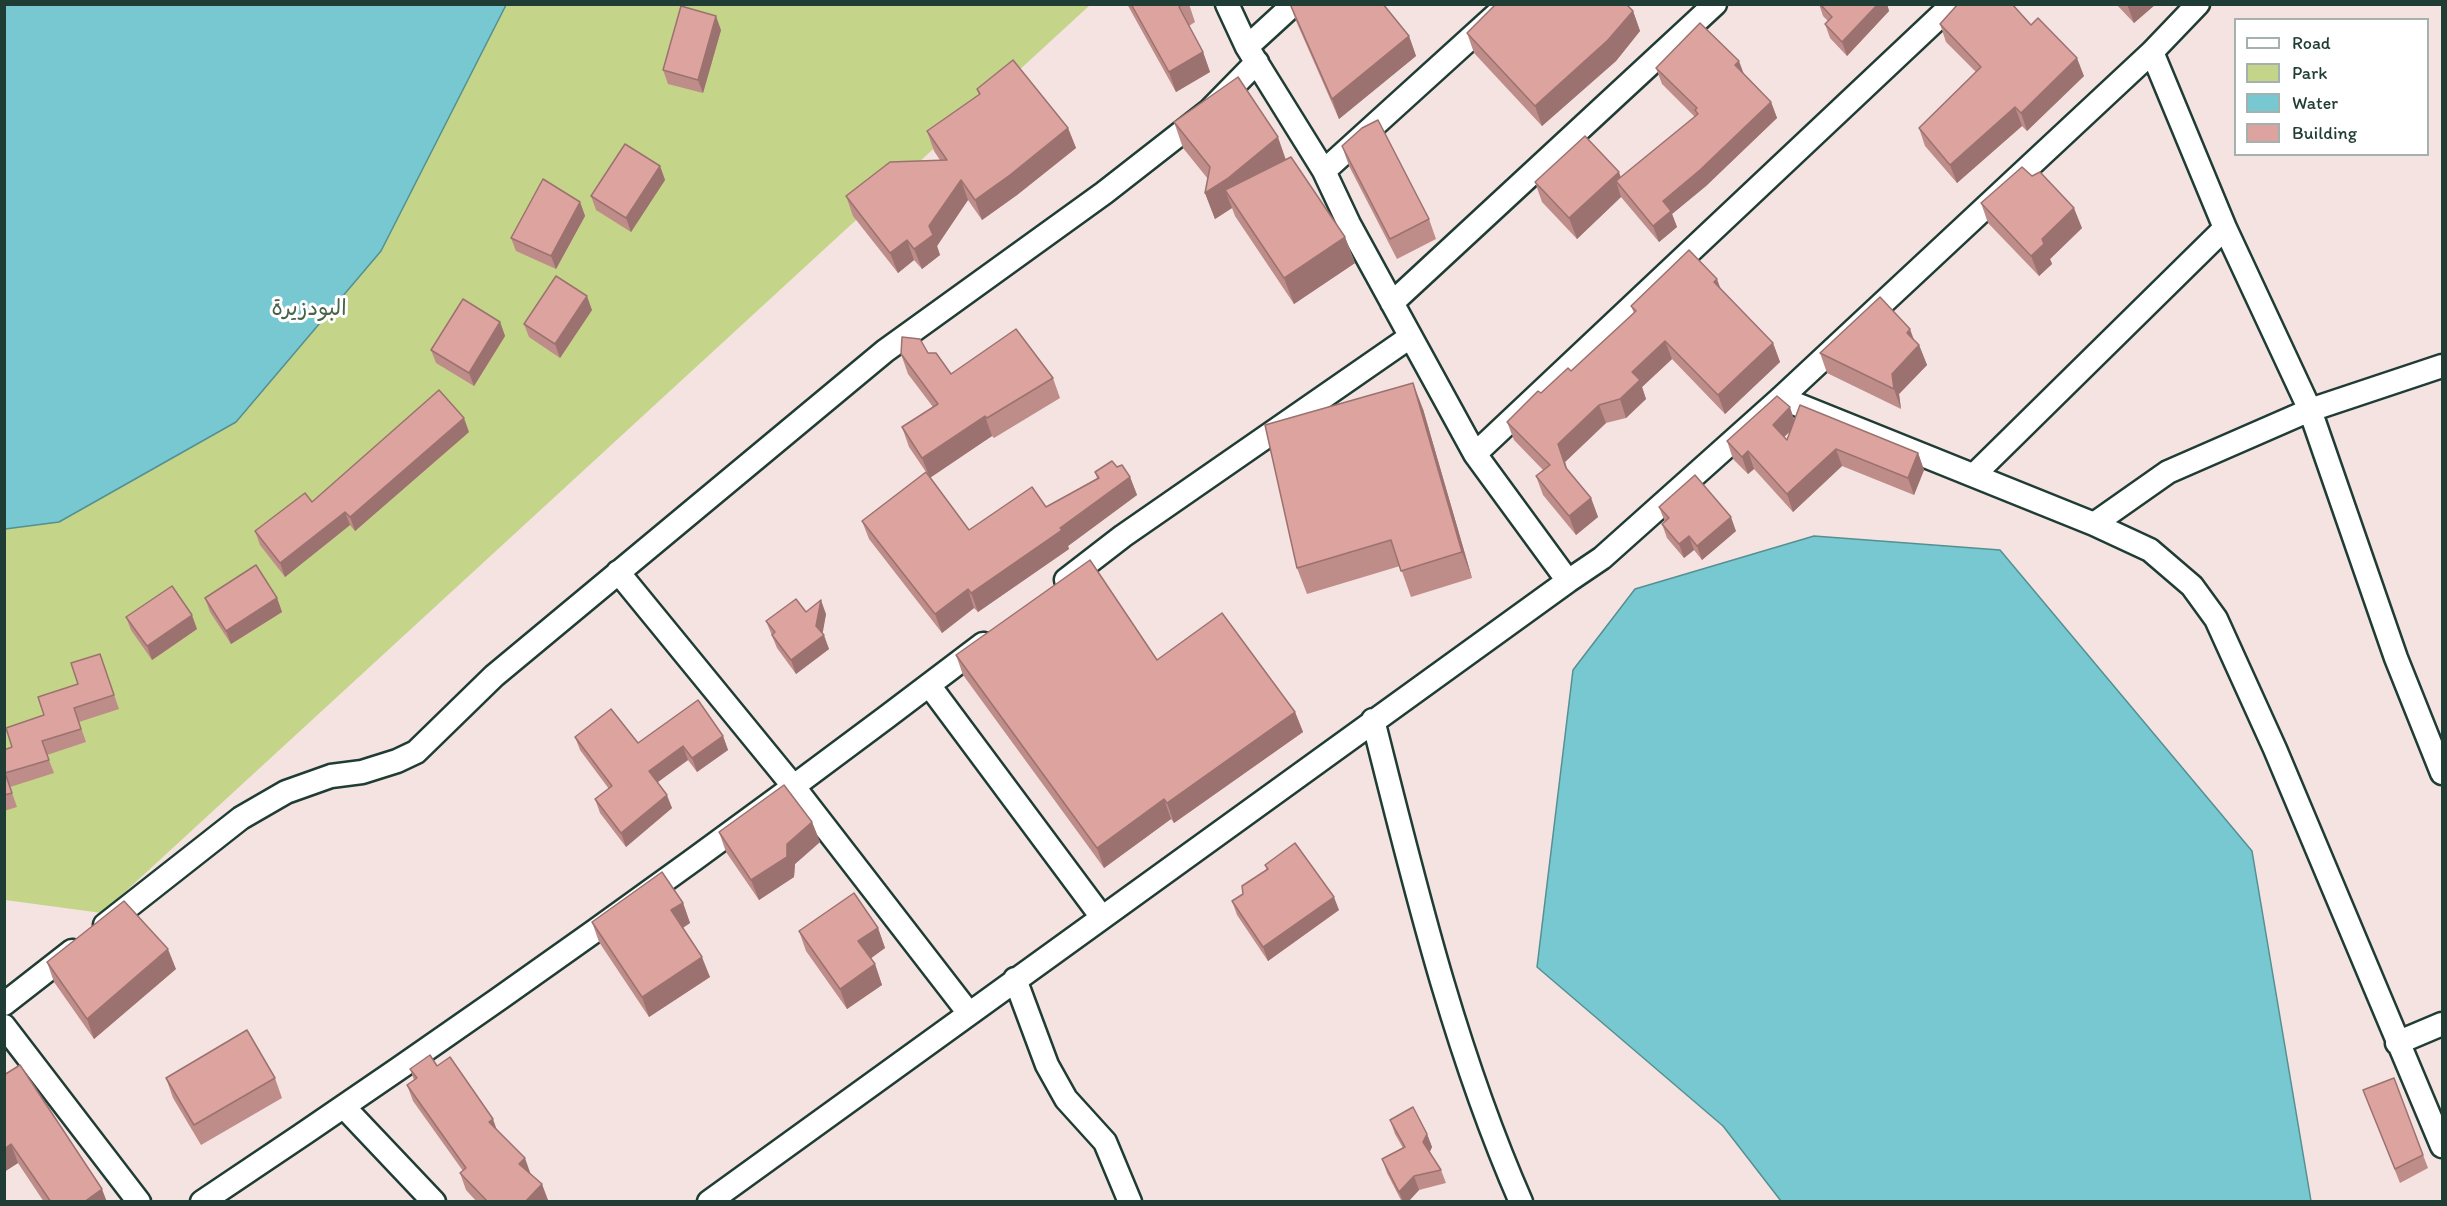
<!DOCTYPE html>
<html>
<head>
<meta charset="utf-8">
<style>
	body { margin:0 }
	#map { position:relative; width:2447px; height:1206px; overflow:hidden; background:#f5e3e2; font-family:Itim,sans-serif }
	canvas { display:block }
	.frame { position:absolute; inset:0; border:6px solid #1f3d34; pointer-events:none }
	.legend { position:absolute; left:2234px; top:18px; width:195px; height:138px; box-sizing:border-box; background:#fff; border:2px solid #a5b1ae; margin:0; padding:8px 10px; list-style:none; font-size:18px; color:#1f3d34 }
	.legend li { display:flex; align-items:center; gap:12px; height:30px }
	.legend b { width:30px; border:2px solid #a5b1ae }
</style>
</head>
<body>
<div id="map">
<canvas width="2447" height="1206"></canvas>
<div class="frame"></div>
<ul class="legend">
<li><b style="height:8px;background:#fff"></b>Road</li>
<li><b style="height:16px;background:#c4d488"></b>Park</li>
<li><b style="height:16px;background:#77c8d1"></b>Water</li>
<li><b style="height:16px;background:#dda39f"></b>Building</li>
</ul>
</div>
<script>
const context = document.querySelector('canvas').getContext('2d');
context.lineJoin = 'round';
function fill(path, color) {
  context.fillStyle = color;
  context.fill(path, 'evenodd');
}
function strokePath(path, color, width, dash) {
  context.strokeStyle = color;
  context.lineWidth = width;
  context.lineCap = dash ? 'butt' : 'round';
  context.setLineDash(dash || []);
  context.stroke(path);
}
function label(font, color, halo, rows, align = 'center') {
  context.font = font + ' Itim,"Playpen Sans Arabic",sans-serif';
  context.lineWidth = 6;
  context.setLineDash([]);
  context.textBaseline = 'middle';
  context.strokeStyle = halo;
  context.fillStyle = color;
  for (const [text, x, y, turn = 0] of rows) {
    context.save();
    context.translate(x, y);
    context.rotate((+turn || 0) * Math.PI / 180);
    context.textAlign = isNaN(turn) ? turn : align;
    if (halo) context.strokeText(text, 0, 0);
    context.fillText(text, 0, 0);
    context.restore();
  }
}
fill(new Path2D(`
	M5 5H1090L102 913 5 900Z`), '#c4d488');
const water = new Path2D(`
	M4 5H506L381 251 236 422 59 522 5 529Z
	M1814 536 2000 550 2252 851 2311 1201H1781L1723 1126 1537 967 1573 670 1635 589Z`);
fill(water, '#77c8d1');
strokePath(water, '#549092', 1.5);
const street = new Path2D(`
	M1227 4 1247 47 1324 171 1349 224 1475 454 1568 581 1602 558 1781 398 2152 52 2198 4
	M1247 47 1294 4
	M2152 52 2225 228 2310 410 2396 658 2442 773
	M1324 171 1508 4
	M1392 303 1715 4
	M1781 398 2094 524 2150 550 2192 586 2216 619 2275 749 2442 1146
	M1475 454 1953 4
	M1975 474 2225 228
	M2094 524 2168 472 2310 410 2442 366
	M618 572 794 787 968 1012
	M1066 580 1123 536 1410 337
	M929 685 1101 916
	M1373 720C1414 882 1453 1047 1521 1202
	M105 925 241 818 286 792 331 776 362 772 397 761 416 752 494 676 885 351 1104 193 1209 111 1257 62
	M1015 979 1047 1065 1066 1099 1105 1142 1130 1202
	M4 1004 72 951
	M4 1026 139 1202
	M2397 1043 2442 1024
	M344 1107 434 1202
	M202 1202C468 1025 729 838 983 644
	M709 1202 1568 581`);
strokePath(street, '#1f3d34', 27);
strokePath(street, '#fff', 22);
fill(new Path2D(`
	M1127 4H1189L1195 22 1189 26 1203 52 1210 72 1176 92Z
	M1290 4 1409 36 1416 56 1339 119 1296 21Z
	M1819 4H1887L1889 11 1847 56 1830 38 1825 24 1828 21 1823 16Z
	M2116 4H2156L2134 23Z
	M1633 11 1640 31 1616 61 1542 126 1474 53 1467 33Z
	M1940 24 2084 76 2027 131 2022 126 1957 183 1925 146 1919 128 1976 72 1946 42Z
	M721 30 703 93 668 84 663 70Z
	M1656 68 1743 73 1771 102 1777 118 1706 186 1672 214 1677 227 1659 242 1621 197 1577 239 1542 202 1535 182 1621 177 1695 117 1662 84Z
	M977 89 1068 128 1076 148 1017 195 982 220 968 200 937 246 940 255 922 269 914 260 898 273 853 216 846 196 940 160 934 151 927 131 979 95Z
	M1174 122 1286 159 1345 237 1355 263 1294 304 1235 216 1232 208 1215 219 1205 193 1208 179 1183 148Z
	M1342 146 1429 219 1436 239 1397 259 1349 166Z
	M660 166 665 180 631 232 596 210 591 196Z
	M580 202 585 216 556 269 516 251 511 238Z
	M1981 203 2082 228 2050 259 2052 264 2039 276 1988 223Z
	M1721 290 1773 343 1780 362 1725 414 1672 359 1642 387 1646 399 1626 418 1606 423 1565 462 1567 470 1591 498 1598 517 1576 535 1543 495 1536 476 1543 470 1514 440 1507 422 1541 393 1571 371 1634 313 1631 306Z
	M592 310 560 358 529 337 524 324Z
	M500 322 505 336 474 386 436 363 431 350Z
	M1914 341 1919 345 1927 365 1899 394 1901 409 1827 373 1820 353Z
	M928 353 951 374 1053 378 1060 398 994 438 992 436 930 477 969 530 1046 507 1097 478 1095 472 1117 467 1130 477 1137 495 1068 546 1069 549 978 612 974 608 942 633 869 539 862 521 926 472 909 447 902 427 933 407 908 374 901 354Z
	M1423 409 1472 578 1411 597 1400 566 1307 594 1297 568Z
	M1795 420 1918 453 1924 470 1914 495 1842 466 1793 512 1754 469 1748 474 1733 459 1727 441ZM1790 432 1787 440 1784 437Z
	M469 432 355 531 350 525 285 577 260 545 255 531 312 502Z
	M1659 507 1736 531 1702 560 1694 550 1684 558 1667 538 1662 524 1665 522Z
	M205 598H277L282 612 231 644 210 612Z
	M806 612 826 614 822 634 829 649 796 674 777 648 766 621Z
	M126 617 197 629 152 660 131 630Z
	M100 654 119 709 79 722 86 742 47 755 54 773 10 787 17 807 4 811V750L12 747 44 715 78 684Z
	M956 655 1157 660 1295 712 1303 732 1174 823 1171 819 1104 868 963 675Z
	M723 736 728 750 697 772 688 760 657 782 672 808 626 847 600 813 595 799 609 789 580 750 575 737 638 743Z
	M812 822 820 842 795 864 794 877 759 900 726 852 719 832Z
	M1265 865 1339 910 1268 961 1237 915 1232 901 1243 894 1267 870Z
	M683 903 690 923 683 928 710 977 649 1017 599 942 592 922Z
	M878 928 885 948 870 958 875 964 882 985 847 1009 806 951 799 931Z
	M47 962 176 969 94 1039 54 982Z
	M437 1066 496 1128 531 1174 548 1200 547 1202H477L466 1190 460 1173 463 1171 413 1101 407 1085 414 1080 410 1069Z
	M4 1075 107 1202H44L18 1163 4 1172Z
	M166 1078H275L282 1098 201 1145 173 1098Z
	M2394 1078 2428 1168 2400 1183 2363 1090Z
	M1390 1120 1427 1134 1432 1147 1429 1153 1441 1170 1446 1183 1419 1190 1408 1202H1402L1387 1173 1382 1159 1403 1148 1395 1134Z`), '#be8c89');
fill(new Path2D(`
	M1878 4H1887L1889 11 1847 56 1842 42Z
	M2127 4H2156L2134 23Z
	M1633 11 1640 31 1616 61 1542 126 1535 106Z
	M716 16 721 30 703 93 698 80Z
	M1409 36 1416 56 1339 119 1332 99Z
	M1203 52 1210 72 1176 92 1169 72Z
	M2077 58 2084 76 2027 131 2021 113Z
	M1739 61 1745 77 1735 65Z
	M1771 102 1777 118 1706 186 1672 214 1677 227 1659 242 1653 226 1663 201Z
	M2015 107 2022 126 1957 183 1950 165Z
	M1068 128 1076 148 1017 195 982 220 975 200Z
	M1278 137 1287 163 1225 190 1232 208 1215 219 1205 193Z
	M660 166 665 180 631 232 626 218Z
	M1619 172 1626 192 1616 181 1621 197 1577 239 1569 218Z
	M961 180 968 200 937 246 940 255 922 269 914 249Z
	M580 202 585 216 556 269 551 256Z
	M2074 208 2082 228 2050 259 2052 264 2039 276 2031 256 2042 239Z
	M1345 237 1355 263 1294 304 1284 278Z
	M907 240 914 260 898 273 890 253Z
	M1717 279 1724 298 1714 282Z
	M587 296 592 310 560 358 555 344Z
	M500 322 505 336 474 386 469 373Z
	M1910 329 1917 348 1919 345 1927 365 1899 394 1901 409 1894 389 1892 374 1907 333Z
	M1665 341 1672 359 1642 387 1646 399 1626 418 1620 399 1632 372Z
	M1773 343 1780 362 1725 414 1718 395Z
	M1413 383 1423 409 1472 578 1462 552Z
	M1599 405 1606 423 1565 462 1573 487 1558 444Z
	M1790 407 1796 425 1779 442 1773 425Z
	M985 416 992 436 930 478 922 458Z
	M464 418 469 432 355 531 350 517Z
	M1836 449 1842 466 1793 512 1787 494Z
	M1748 451 1754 469 1748 474 1742 457Z
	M1918 453 1924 470 1914 495 1908 478Z
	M1130 477 1137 495 1068 546 1069 549 978 612 971 593Z
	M1591 498 1598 517 1576 535 1569 516Z
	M345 512 350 525 285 577 280 563Z
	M1731 517 1736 531 1702 560 1697 546Z
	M1689 536 1694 550 1684 558 1679 544Z
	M968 589 974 608 942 633 935 614Z
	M277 598 282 612 231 644 226 631Z
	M821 600 826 614 822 637 824 635 829 649 796 674 791 660 816 626Z
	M192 615 197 629 152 660 147 646Z
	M1295 712 1303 732 1174 823 1167 803Z
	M723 736 728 750 697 772 692 758Z
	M683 746 688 760 654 785 649 771Z
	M667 795 672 808 626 847 621 833Z
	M1164 799 1171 819 1104 868 1097 848Z
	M812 822 820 842 795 864 794 877 759 900 751 880 787 844Z
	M1334 897 1339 910 1268 961 1263 947Z
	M683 903 690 923 679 930 671 910Z
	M878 928 885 948 866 962 858 941Z
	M168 949 176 969 94 1039 87 1019Z
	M702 957 710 977 649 1017 642 997Z
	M875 964 882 985 847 1009 840 989Z
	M493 1119 499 1136 489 1122Z
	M1427 1134 1432 1147 1428 1156 1423 1142Z
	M11 1144 18 1163 4 1172V1149Z
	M525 1158 531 1175 519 1164Z
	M1414 1176 1419 1190 1408 1202H1403L1399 1192Z
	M542 1184 548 1200 547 1202H525Z
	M102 1189 107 1202H84Z`), '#9b726f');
const building = new Path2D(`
	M1131 4H1183L1179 7 1203 52 1169 72Z
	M1290 4H1383L1409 36 1332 99Z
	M1496 4H1626L1633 11 1608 40 1535 106 1467 33Z
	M1820 4H1878L1842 42 1825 24 1832 17Z
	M1958 4H2012L2031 25 2038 18 2077 58 2021 113 2015 107 1950 165 1919 128 1981 67 1940 24Z
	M681 6 716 16 698 80 663 70Z
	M1700 23 1739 61 1735 65 1771 102 1700 170 1663 201 1671 211 1653 226 1616 181 1698 114 1695 110 1697 108 1656 68Z
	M1013 60 1068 128 1010 175 975 200 961 180 929 226 933 235 914 249 907 240 890 253 846 196 890 162 947 160 927 131 980 94 977 89Z
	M1238 77 1278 137 1227 179 1205 193 1210 167 1174 122Z
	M1378 120 1429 219 1390 239 1342 146 1362 128Z
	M1585 136 1619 172 1569 218 1535 182Z
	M625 144 660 166 626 218 591 196Z
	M1291 157 1345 237 1284 278 1225 190Z
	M2022 167 2032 176 2040 172 2074 208 2042 239 2044 244 2031 256 1981 203Z
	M543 179 580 202 551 256 511 238Z
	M1689 250 1717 279 1714 282 1773 343 1718 395 1665 341 1632 372 1640 380 1620 399 1599 405 1558 444 1566 468 1591 498 1569 516 1536 476 1550 465 1507 422 1538 391 1541 393 1568 368 1571 371 1636 311 1631 306Z
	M556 276 587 296 555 344 524 324Z
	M1880 297 1910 329 1907 333 1919 345 1892 374 1894 389 1820 353Z
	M463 299 500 322 469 373 431 350Z
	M1016 329 1053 378 987 418 985 416 922 458 902 427 938 404 901 354 902 337 920 339 928 353H936L951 374Z
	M1413 383 1462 552 1401 571 1391 540 1297 568 1265 425Z
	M439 390 464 418 350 517 345 512 280 563 255 531 305 493 312 502Z
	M1777 396 1790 407 1773 425 1787 440 1800 405 1918 453 1908 478 1836 449 1787 494 1748 451 1742 457 1727 441Z
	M1112 461 1117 467 1122 465 1130 477 1060 528 1062 530 971 593 968 589 935 614 862 521 926 472 969 530 1032 487 1046 507 1099 478 1095 472Z
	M1695 475 1731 517 1697 546 1689 536 1679 544 1662 524 1669 518 1659 507Z
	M1090 560 1157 660 1222 613 1295 712 1167 803 1164 799 1097 848 956 655Z
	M256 565 277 598 226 631 205 598Z
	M172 586 192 615 147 646 126 617Z
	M796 599 806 612 821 600 816 626 824 635 791 660 772 635 775 632 766 621Z
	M100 654 114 695 74 708 81 729 42 741 49 760 5 773 12 793 4 795V750L12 747 6 728 44 715 38 697 78 684 71 663Z
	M698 700 723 736 692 758 683 746 649 771 667 795 621 833 595 799 612 786 575 737 611 709 638 743Z
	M784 785 812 822 787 844V857L751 880 719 832Z
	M1295 843 1334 897 1263 947 1232 901 1243 894 1242 886 1268 869 1265 865Z
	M662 872 683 903 671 910 702 957 642 997 592 922Z
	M854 893 878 928 858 941 875 964 840 989 799 931Z
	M124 901 168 949 87 1019 47 962Z
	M247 1030 275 1078 194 1125 166 1078Z
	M430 1055 437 1066 450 1057 493 1119 489 1122 525 1158 519 1164 542 1184 525 1202H488L460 1173 466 1168 407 1085 417 1078 410 1069Z
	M20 1065 102 1189 84 1202H51L11 1144 4 1149V1075Z
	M2394 1078 2423 1155 2395 1169 2363 1090Z
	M1413 1107 1427 1134 1423 1142 1441 1170 1414 1176 1399 1192 1382 1159 1405 1147 1390 1120Z`);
fill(building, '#dda39f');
strokePath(building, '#9b726f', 1.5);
label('22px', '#486349', '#fff', [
	["البودزيرة",309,309]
]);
</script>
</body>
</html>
